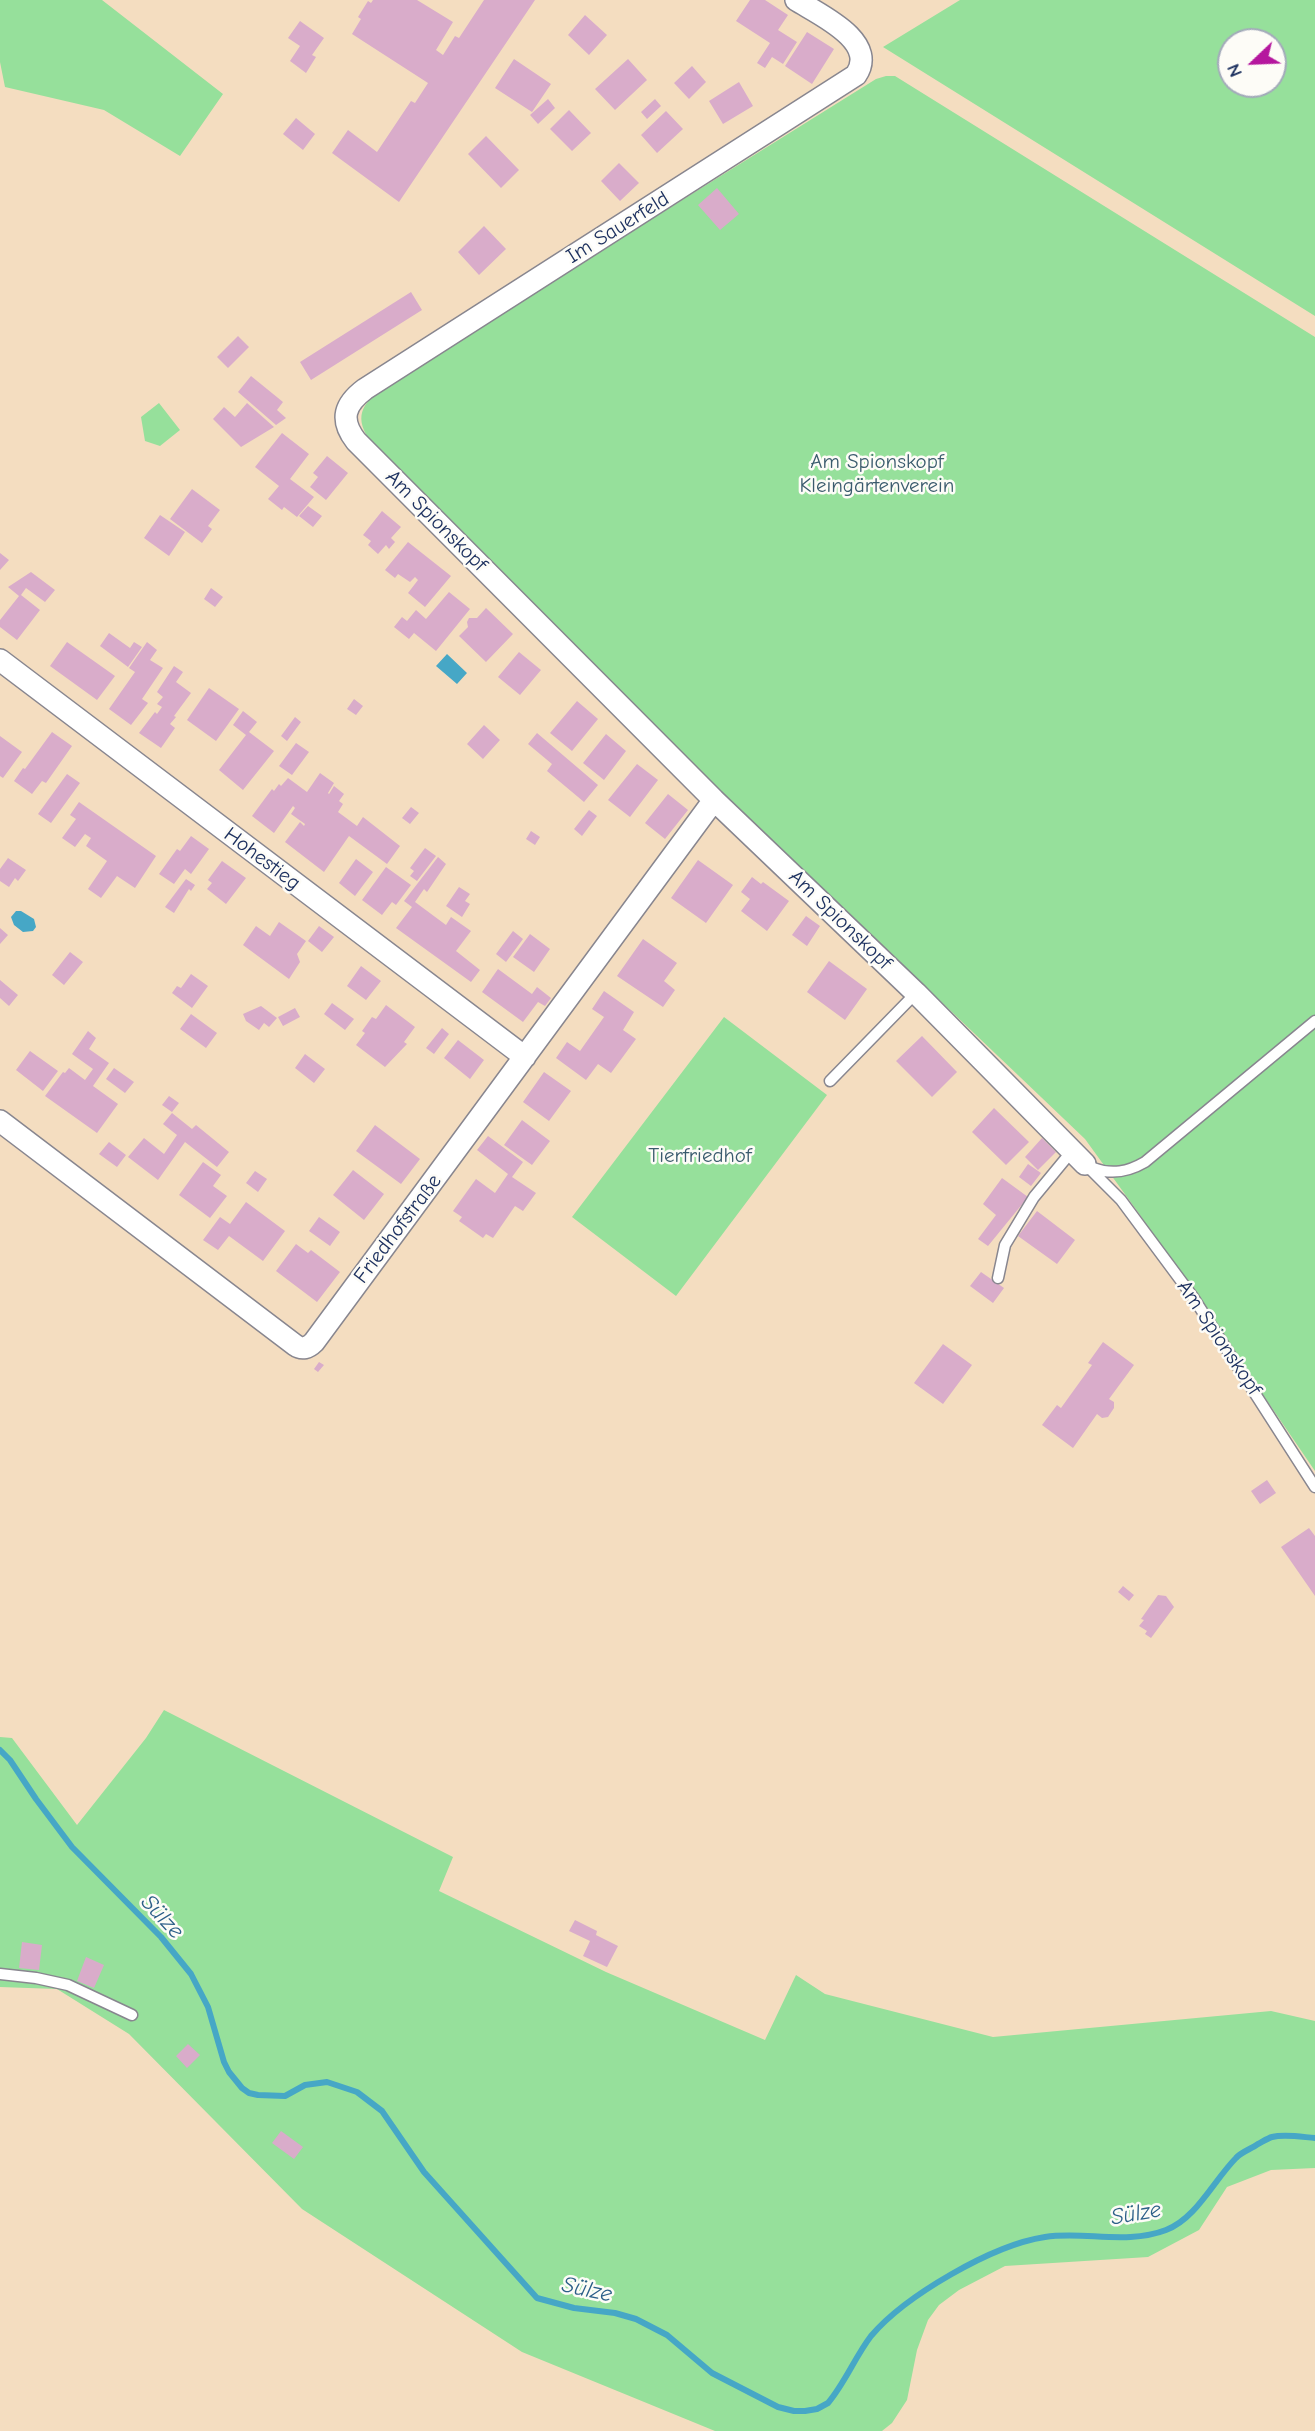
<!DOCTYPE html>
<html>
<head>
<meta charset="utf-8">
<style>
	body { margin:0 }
	#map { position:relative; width:1315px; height:2431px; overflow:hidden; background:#f4ddc0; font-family:"Comic Neue",sans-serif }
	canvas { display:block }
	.north { position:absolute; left:1217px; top:28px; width:70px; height:70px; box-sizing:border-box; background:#fdfcf7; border:2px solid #a3aaba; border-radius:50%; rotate:247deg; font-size:19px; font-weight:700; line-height:28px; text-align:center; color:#1b2f5e }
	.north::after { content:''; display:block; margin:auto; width:24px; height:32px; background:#b5179e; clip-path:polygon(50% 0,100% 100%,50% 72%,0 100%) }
</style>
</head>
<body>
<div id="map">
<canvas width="1315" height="2431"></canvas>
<div class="north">N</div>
</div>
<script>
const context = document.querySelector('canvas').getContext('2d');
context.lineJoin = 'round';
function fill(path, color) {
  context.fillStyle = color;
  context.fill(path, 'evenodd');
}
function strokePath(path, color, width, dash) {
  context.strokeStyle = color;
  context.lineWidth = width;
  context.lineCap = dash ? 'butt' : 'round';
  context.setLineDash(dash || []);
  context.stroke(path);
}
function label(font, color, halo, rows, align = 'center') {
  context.font = font + ' "Comic Neue",sans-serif';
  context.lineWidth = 5;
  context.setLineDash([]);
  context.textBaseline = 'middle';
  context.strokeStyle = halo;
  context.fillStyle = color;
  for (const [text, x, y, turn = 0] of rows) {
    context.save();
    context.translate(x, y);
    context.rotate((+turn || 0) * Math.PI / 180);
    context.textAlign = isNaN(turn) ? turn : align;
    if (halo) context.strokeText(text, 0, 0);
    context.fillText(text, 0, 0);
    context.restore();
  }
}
fill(new Path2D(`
	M0 0H102L223 94 180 156 104 110 5 87 0 62Z
	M960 0H1315V316L883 47ZM1231 42H1273V84H1231Z
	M886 76H895L1315 337V1471L1140 1215 1085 1139 717 788 372 444C353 417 361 405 384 386L876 79Z
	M159 403 180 430 160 446 145 441 141 417Z
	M724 1017 827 1095 676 1296 572 1217Z
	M164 1710 453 1857 439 1891 606 1972 765 2040 796 1975 825 1994 993 2037 1271 2011 1315 2021V2168L1271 2170 1227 2187 1199 2230 1148 2257 1005 2266 959 2290 939 2305 928 2320 917 2350 907 2400 892 2423 882 2431H715L522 2352 302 2209 129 2034 57 1989 0 1987V1737L12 1738 77 1825 146 1738Z`), '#96e09b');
fill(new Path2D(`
	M447 654 467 673 457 684 436 666Z
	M16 911H21L34 919 36 927 33 931 23 932 14 925 11 917Z`), '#46a7c6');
strokePath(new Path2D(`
	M0 1750 10 1760 36 1799 72 1847 161 1937 191 1974 208 2007 224 2062 229 2072 242 2088 249 2093 258 2095 285 2096 305 2085 327 2082 357 2092 382 2111 424 2172 537 2298 574 2308 615 2313 636 2319 667 2335 712 2373 778 2407 794 2411H805L817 2409 828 2403C845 2383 855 2357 871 2336 905 2296 992 2245 1045 2237 1084 2231 1127 2245 1166 2230 1196 2219 1214 2180 1236 2158 1241 2152 1251 2149 1258 2144 1262 2142 1268 2138 1272 2137 1285 2134 1302 2137 1315 2138`), '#46a7c6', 6);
fill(new Path2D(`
	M373 0H417L453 22 436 50 443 55 455 36 459 38 484 0H535L399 202 332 153 348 130 377 152 411 101 415 103 428 83 352 34 361 19 358 17 368 1 371 3Z
	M750 0H765L788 15 778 30 797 42 783 64 772 57 765 68 757 63 770 43 736 21Z
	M585 15 607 35 589 55 568 35Z
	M300 21 324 38 312 55 316 57 306 73 290 61 300 46 288 38Z
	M807 32 834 49 812 84 785 66Z
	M514 59 551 84 532 112 495 88Z
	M628 59 647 80 615 110 595 89Z
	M692 66 706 82 689 99 674 83Z
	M739 82 753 106 723 124 709 101Z
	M548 99 555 108 538 124 530 115Z
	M655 99 661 106 647 119 641 112Z
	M569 110 591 133 572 151 550 129Z
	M666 111 683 129 657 153 641 135Z
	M296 118 315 134 303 150 283 134Z
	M486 136 519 170 501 188 468 154Z
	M619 163 639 183 620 201 601 181Z
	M717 188 739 214 720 230 698 205Z
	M484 226 506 249 479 275 458 252Z
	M411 292 422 310 311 380 300 362Z
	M238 336 249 347 228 368 217 357Z
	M251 376 283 402 277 410 286 418 276 425 238 392Z
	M247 403 274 427 241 447 213 419 224 407 235 417Z
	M282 433 309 454 290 479 314 497 297 517 284 507 282 510 268 499 279 486 255 467Z
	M327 456 348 473 326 500 310 487 318 477 313 473Z
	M192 489 220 510 208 526 212 529 202 543 170 519Z
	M308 506 322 516 313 527 299 516Z
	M382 511 401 527 391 538 395 542 389 549 386 545 378 554 368 545 371 541 363 535Z
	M160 515 185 532 169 556 144 538Z
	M408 542 451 576 425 607 408 593 418 580 415 577 410 582 398 574 395 578 385 570Z
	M0 553 9 560 0 570Z
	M31 572 55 590 45 602 26 588 21 595 40 610 17 640 0 627V620L19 596 8 587Z
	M211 588 223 597 215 607 204 599Z
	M449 592 470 609 436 651 414 633 409 639 394 627 402 617 407 621 416 610 426 619Z
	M486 608 513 634 486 662 459 636 468 627 467 622 469 618H477Z
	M109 633 130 648 134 642 142 647 128 667 100 646Z
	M67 642 115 676 97 700 50 666Z
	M147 642 157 650 150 660 163 668 142 699 148 703 131 725 109 709 135 672 129 668Z
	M519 652 541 670 520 695 498 677Z
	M174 666 183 672 176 682 191 693 174 716 176 717 170 724 175 728 161 748 139 733 155 712 157 714 162 707 157 704 163 697 157 692Z
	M209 688 239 709 216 741 187 720Z
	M354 699 363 706 356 715 347 709Z
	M577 701 598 719 572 751 550 733Z
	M243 711 257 722 249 732 274 751 243 790 219 770 246 735 233 725Z
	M295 717 301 722 287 741 281 736Z
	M484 725 500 740 483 759 467 744Z
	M52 732 72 746 46 783 42 781 32 794 14 781 23 768 25 769Z
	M537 733 598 785 584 802 547 771 552 764 528 744Z
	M606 734 626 751 604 780 583 763Z
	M0 736 22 752 3 778 0 776Z
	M296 743 309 752 292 775 279 766Z
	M637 764 658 780 630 817 608 800Z
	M320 773 334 783 328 793 329 794 334 786 344 794 339 801 343 804 338 812 357 826 363 817 400 846 387 864 349 836 324 872 285 842 300 822 304 826 305 824 291 814 295 808 293 806 274 833 252 816 272 789 274 791 279 784 281 786 288 778 307 792Z
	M67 774 80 783 51 823 38 814Z
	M668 794 688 810 665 839 645 823Z
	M79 802 156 856 135 888 117 876 101 898 88 889 107 861 86 846 91 838 85 834 75 847 62 838 76 819 70 815Z
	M411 807 419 813 410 824 402 818Z
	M589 810 597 816 582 836 574 829Z
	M531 831 540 837 535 845 526 839Z
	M191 836 209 849 191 874 185 869 174 884 159 874 177 849 180 851Z
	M425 848 436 856 417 881 410 876 414 871 410 868Z
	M438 857 446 864 427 892 424 889 415 902 446 925 451 917 471 931 456 951 480 970 471 982 396 928 412 907 404 901Z
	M8 858 26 870 18 881 15 878 9 887 0 881V869Z
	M356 859 373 872 355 896 339 883Z
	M698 860 733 885 706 923 671 898Z
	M222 861 246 878 226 904 207 889 212 883 208 880Z
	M386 867 411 885 396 905 392 902 382 915 362 900Z
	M752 877 761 884 763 882 789 901 767 931 741 911 750 899 741 892Z
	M186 879 195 885 191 891 189 889 174 913 165 907Z
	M459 887 470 894 465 901 470 904 462 917 446 906Z
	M806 916 820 926 807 946 792 935Z
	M279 922 306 941 297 954 300 962 289 979 243 945 256 926 270 936Z
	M319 926 334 937 322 952 308 941Z
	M0 928 8 935 0 944Z
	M513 931 523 939 506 962 496 954Z
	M530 934 550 949 534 972 513 957Z
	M643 939 677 963 664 981 675 990 663 1007 617 976Z
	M70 952 83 962 64 985 52 975Z
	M829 961 867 989 845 1020 807 992Z
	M361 966 381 981 366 1000 347 986Z
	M498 969 532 994 537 987 551 998 545 1006 538 1002 523 1022 482 992Z
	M191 974 208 986 192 1008 172 993 177 986 181 988Z
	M0 980 18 995 9 1006 0 998Z
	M604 991 634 1012 623 1030 636 1039 611 1073 598 1064 586 1080 556 1058 567 1042 580 1051 604 1017 592 1009Z
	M332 1003 354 1019 345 1030 324 1014Z
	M386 1005 415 1027 404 1042 407 1044 385 1067 356 1045 365 1033 362 1031 372 1017 376 1019Z
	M261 1006 277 1018 269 1027 264 1023 259 1030 246 1021 243 1014Z
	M295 1008 300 1017 283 1026 278 1017Z
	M191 1014 217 1033 206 1048 180 1029Z
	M442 1028 449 1034 434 1054 426 1048Z
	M88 1031 96 1038 89 1049 109 1063 93 1086 118 1104 97 1133 45 1096 63 1072 65 1073 69 1068 85 1080 93 1069 72 1054Z
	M922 1036 957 1072 932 1097 896 1061Z
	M458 1040 484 1060 470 1079 444 1058Z
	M30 1051 58 1071 43 1091 16 1070Z
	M305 1054 325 1069 314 1083 295 1068Z
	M114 1068 134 1082 125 1093 106 1079Z
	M544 1072 571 1091 549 1121 523 1102Z
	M169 1096 179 1103 172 1112 162 1105Z
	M994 1108 1029 1142 1006 1165 972 1132Z
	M172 1113 192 1129 196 1125 229 1152 217 1167 185 1142 158 1180 128 1157 144 1138 164 1154 177 1135 163 1124Z
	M522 1120 550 1141 532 1165 504 1145Z
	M375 1125 420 1159 401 1184 356 1151Z
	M488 1136 523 1162 512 1177 536 1193 523 1211 515 1206 493 1238 486 1234 483 1238 459 1221 462 1217 453 1211 476 1179 495 1193 508 1174 477 1150Z
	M1042 1138 1056 1152 1038 1170 1025 1157Z
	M109 1142 126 1155 117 1167 99 1154Z
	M203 1162 221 1175 213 1186 227 1196 210 1218 179 1195Z
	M1028 1164 1041 1173 1031 1186 1019 1177Z
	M353 1170 384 1194 364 1220 333 1195Z
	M255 1171 267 1179 258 1192 246 1183Z
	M1002 1178 1028 1197 988 1246 978 1239 996 1215 983 1204Z
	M246 1202 285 1231 263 1261 229 1236 218 1250 203 1240 220 1217 230 1224Z
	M1037 1211 1075 1240 1057 1264 1018 1236Z
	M319 1217 340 1232 330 1246 309 1231Z
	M296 1244 308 1253 311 1250 340 1272 317 1302 276 1271Z
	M981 1272 1004 1288 993 1303 970 1286Z
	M1103 1342 1134 1365 1109 1399 1114 1402V1408L1108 1417 1102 1418 1097 1414 1073 1448 1042 1425 1057 1405 1061 1408 1092 1365 1088 1363Z
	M943 1344 972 1365 943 1404 914 1383Z
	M319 1362 324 1365 318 1372 314 1369Z
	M1267 1480 1276 1493 1260 1504 1251 1491Z
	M1309 1528 1315 1536V1596L1281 1547Z
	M1123 1586 1134 1595 1129 1601 1118 1592Z
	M1158 1595 1166 1596 1174 1607 1151 1638 1145 1634 1147 1631 1139 1626 1144 1620 1141 1619Z
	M575 1920 597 1931 596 1935 618 1946 607 1967 583 1956 590 1941 569 1931Z
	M22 1942 42 1945 39 1970 19 1968Z
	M86 1957 104 1965 94 1988 77 1981Z
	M188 2044 200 2055 187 2068 176 2056Z
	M281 2131 303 2147 294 2159 272 2143Z`), '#d9acca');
const service = new Path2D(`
	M830 1081 916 993
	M1085 1164 1121 1200 1193 1297 1315 1487
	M1093 1168C1112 1175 1128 1172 1145 1162L1315 1021
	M998 1278 1005 1245 1034 1197 1072 1151
	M0 1974 36 1978 68 1985 132 2015`);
const minor = new Path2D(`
	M796 0C818 14 879 41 856 75L365 389C345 404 339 419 356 441L714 800 916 993 1085 1164
	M0 660 525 1057
	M0 1121 295 1345C302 1350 308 1348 314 1342L714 800`);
strokePath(service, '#88868f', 13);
strokePath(minor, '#88868f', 24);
strokePath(service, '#fff', 10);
strokePath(minor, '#fff', 21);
label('21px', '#1b2f5e', '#fdfcf7', [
	["Im Sauerfeld",618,228,-32],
	["Am Spionskopf",436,521,45],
	["Hohestieg",262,859,37],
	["Am Spionskopf",840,920,44],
	["Friedhofstraße",398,1229,-53],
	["Am Spionskopf",1219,1338,56]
]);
label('21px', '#3a5b6d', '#fdfcf7', [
	["Am Spionskopf",877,462],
	["Kleingärtenverein",877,486],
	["Tierfriedhof",700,1156]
]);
label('italic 23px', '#2c5f88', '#fdfcf7', [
	["Sülze",162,1917,47],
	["Sülze",1136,2214,-10],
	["Sülze",587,2290,12]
]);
</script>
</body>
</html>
